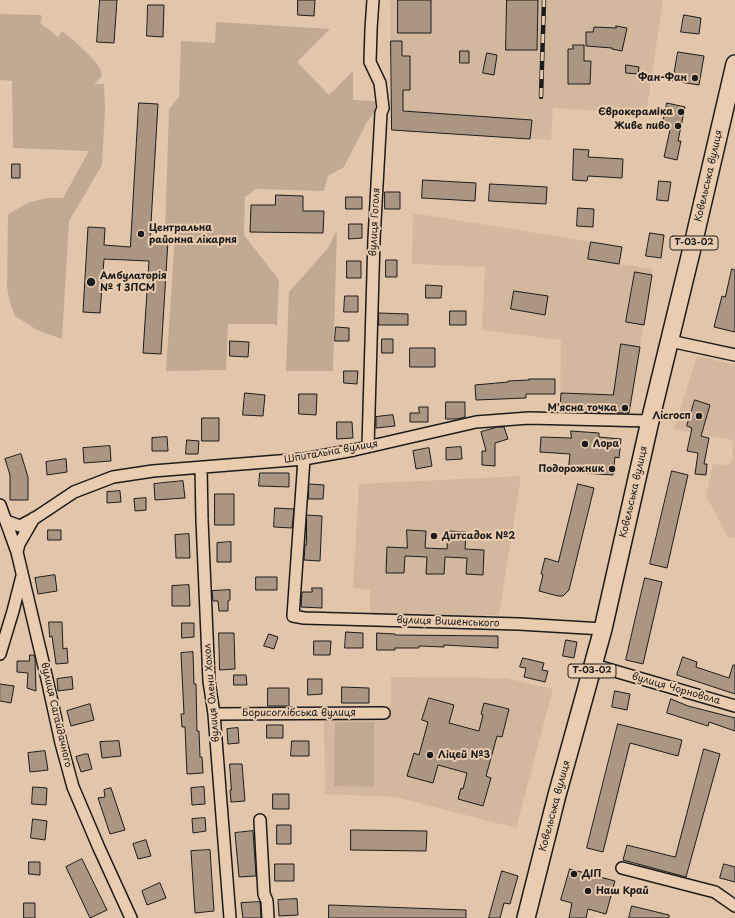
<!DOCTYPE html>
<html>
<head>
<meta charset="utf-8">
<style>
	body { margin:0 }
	canvas { display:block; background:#e2c6ab }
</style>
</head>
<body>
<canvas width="735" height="918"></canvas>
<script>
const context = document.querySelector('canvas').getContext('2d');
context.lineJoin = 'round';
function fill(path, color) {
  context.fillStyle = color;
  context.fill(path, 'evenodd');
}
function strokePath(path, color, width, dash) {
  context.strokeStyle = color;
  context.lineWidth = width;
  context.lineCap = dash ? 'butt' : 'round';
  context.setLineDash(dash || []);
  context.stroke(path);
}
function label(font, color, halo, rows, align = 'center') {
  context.font = font + ' "Playpen Sans",sans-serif';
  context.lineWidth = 4;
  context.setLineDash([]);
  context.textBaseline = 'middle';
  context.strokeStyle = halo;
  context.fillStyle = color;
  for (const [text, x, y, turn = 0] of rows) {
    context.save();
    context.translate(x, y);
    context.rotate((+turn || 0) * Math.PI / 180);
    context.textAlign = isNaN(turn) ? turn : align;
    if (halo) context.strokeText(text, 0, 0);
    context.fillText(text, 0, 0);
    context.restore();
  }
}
fill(new Path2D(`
	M390 0H663L646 114 553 108 551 140 392 130Z
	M413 213 622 247 619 264 653 269 628 416 560 413 561 340 482 330 485 267 412 264Z
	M697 356 735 365V538L728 537 706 496 713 464 728 465 732 461 733 440 674 429Z
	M521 476 499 615H485L482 618 370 614V590L353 588 359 484Z
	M391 677 505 678 553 689 516 828 396 797 325 794 324 716 384 717 391 705Z`), '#d2b89f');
fill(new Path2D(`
	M0 14 41 15 42 18 40 23 58 37 62 31C70 38 107 66 101 77 99 79 96 82 94 84H104L105 110 102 165 69 221 62 339 37 330 15 316 9 299 7 287 8 214 28 203 46 198H63L89 151 13 148 12 81 0 80Z
	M216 22 330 29 297 62 329 95 353 71V100L376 101 375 112 367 122 344 167 328 176 324 191 256 189 245 197 244 235 279 280 277 326 273 324H228L226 370 166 371 175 234 165 232 169 109 179 97 181 41 215 43Z
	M337 230 333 371H286L289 292 328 248Z
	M335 722H374V787L334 786Z`), '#c1aa94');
const building = new Path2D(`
	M100 0H117L114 43 97 42Z
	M298 0H315L314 16 298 15Z
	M398 0H431V33H398Z
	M507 0H538L537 50H506Z
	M148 5H164L163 37 147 36Z
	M684 15 701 18 699 34 681 32Z
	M616 26 627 28 622 51 612 49V48L586 46V32H593L594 27 616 28Z
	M391 41H402V56H410V90H403V111L532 120 530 139 392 130Z
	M573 45H584V61H591L590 84H568V49H573Z
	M460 51H469V63H460Z
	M678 52 704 56 699 85 673 81Z
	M487 53 497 55 494 75 483 73Z
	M626 65 639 67 638 74 626 73Z
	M139 103 158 104 150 240 168 241 161 354 143 353 149 261 104 259 100 313 83 312 88 227 105 228 104 245 130 247Z
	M667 103 685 107 678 141H681L677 160 664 157 670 130 662 128Z
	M574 149 589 150 588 157 623 159 622 178 588 176 587 181 573 180Z
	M12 164H20V178H12Z
	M423 180 476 183 475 201 422 198Z
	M659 181 671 182 668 201 657 200Z
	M490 184 547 187 546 204 489 201Z
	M385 192H400V209H385Z
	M276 195 303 196V211H324L323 233 250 232 251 205H275Z
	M346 197H362V209H346Z
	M578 208 594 209 593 227 577 226Z
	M349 224H362V238L349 239Z
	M650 233 664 235 661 258 646 256Z
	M591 242 622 247 619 264 588 259Z
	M386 260H397V277H386Z
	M347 261H361V278H347Z
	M732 269 735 270V332L714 327 722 296 725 297Z
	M635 272 652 275 644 325 626 322Z
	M426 285 442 286 441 298H426Z
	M514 291 548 296 545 315 511 309Z
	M345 296H358V312H344Z
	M450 311H466V325H450Z
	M379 313 408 314V325H379Z
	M336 327 349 328V341H335Z
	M382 339H393V353H382Z
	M230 341 249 342 248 357 230 356Z
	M621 344 640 347 629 413 560 412 561 393 613 395Z
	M410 348H435V367H410Z
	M344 371H358L357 384 344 383Z
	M529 379H555V394H526V398L476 400 475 385 508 382V381L529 380Z
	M245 393 265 395 263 416 243 415Z
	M299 394H317L316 415 299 414Z
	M695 400 710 405 701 436 709 438 704 464H707L706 475 695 474 698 453 687 451 692 428 687 426Z
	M446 402H465V417L457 419H446Z
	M419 407H428V422H410V413H419Z
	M393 415 395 426 376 428V417Z
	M202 418H219V441H202Z
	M337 422H352L353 438 337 439Z
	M498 427H504L508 439 495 443V466L482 465V451H486L481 432Z
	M571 431 599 433V437L621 439 619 458 615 457 613 475 568 472 570 454 540 452 541 437 571 438Z
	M167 437 168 451H152V438Z
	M187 440 199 441 198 454H186Z
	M110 446 111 461 84 463 83 448Z
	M461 447 462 459 446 460V448Z
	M429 448 432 466 416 469 413 451Z
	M21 454 28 477V500H10V475L5 459Z
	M66 459 67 472 47 475 46 462Z
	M672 471 688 475 667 568 650 564Z
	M260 473H289V487L259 486Z
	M183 481 185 498 155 500 154 484Z
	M309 484 324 485 323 499H309Z
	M578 484 594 488 569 590 563 596H558L539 591 543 575 541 574 545 558 558 562Z
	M120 491 121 502 107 503V492Z
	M215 494H234V525H215Z
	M146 498V510L135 511 134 499Z
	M275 508 294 509 292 528 274 527Z
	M307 515 322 516 320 561 304 560 305 545H306Z
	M48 530H61V540H48Z
	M407 530 426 531 425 548 447 549 448 531 466 532 465 549 484 550 483 575 466 574 467 558 445 557 444 574H426L427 557 405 556 404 573H386L387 547 407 548Z
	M189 534 190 558H176L175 535Z
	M231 542V562H217V543Z
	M55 575 57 591 38 594 35 578Z
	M256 577H277V590H256Z
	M645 578 662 582 643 664 626 660Z
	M189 585 190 606H172V586Z
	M312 588H322V608L301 607 302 592H312Z
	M230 590V600L228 601V611H219L218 601H213L212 591Z
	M49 622H62L63 649 67 648 68 663 56 664 52 636 50 637Z
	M182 623H194V637L182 638Z
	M346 632 363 633V648H345Z
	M219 633H234L235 669 220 670Z
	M377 633 395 634V635L498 636V648L444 645V647L419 646V648H395V650H377Z
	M269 634 278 637 274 649 264 646Z
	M566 640 577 642 574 658 563 656Z
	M314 641H331L330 655H314Z
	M193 652 194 684H196L197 731H199L200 757H202L203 773 187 774 185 727H182L181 714H184L181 653Z
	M30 655H34L35 658 36 691 27 688 28 673 17 672V661H29Z
	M683 657 697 662 696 667 729 678 733 665H735V694L677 675Z
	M523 658 544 663 542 670 548 671 545 682 524 677 526 668 520 667Z
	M234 675H246L247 685H234Z
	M72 677 73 689 58 691 57 679Z
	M308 679H322V694L308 695Z
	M0 684 14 686 11 703 0 701Z
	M342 687 369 688V703H342Z
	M268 688H289V706H268Z
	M615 691 630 694 627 710 612 707Z
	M429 698 454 705 449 723 479 731 483 715 481 714 484 703 509 709 502 737 497 736 486 776 491 778 483 806 458 799 461 788 463 789 467 773 438 765 433 783 407 776 414 753 419 755 428 722 422 720Z
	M671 699 688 706 735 718V731L709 722 708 726 667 713Z
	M90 704 94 720 71 726 67 711Z
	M618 724 682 740 678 756 630 743 603 852 587 848Z
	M267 725H283V738H267Z
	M238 728 239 743 228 744 227 729Z
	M119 741 121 756 102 758 100 742Z
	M292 741H309V756H291Z
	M704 749 720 754 686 877 623 860 627 845 675 857Z
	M45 751 48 770 30 772 28 753Z
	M85 754H88L92 769 81 772 76 757Z
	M230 764H242L245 801 231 802 230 790H231Z
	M33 787 47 788 46 805 32 804Z
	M204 787 205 804 192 805 191 788Z
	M111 788 125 830 110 834 98 798 105 797 104 790Z
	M273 794H289V809H273Z
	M205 818 206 831 193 833 192 819Z
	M33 819 47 821 45 840 31 838Z
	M277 825H291V844H277Z
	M351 830 427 831 426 851 351 850Z
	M253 831 256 876 239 877 235 833Z
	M146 840 151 856 138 859 133 844Z
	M210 850 214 911 195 913 191 851Z
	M82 859 107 910 90 918 66 867Z
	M29 862H40V875L29 874Z
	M275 864H294V881H275Z
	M724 864 735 867V882L720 878Z
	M570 869 615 881 606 914 588 909 586 918H569L572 903 561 900Z
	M502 871 518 876 510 904 504 903 500 918H489Z
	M160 883 166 898 147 905 142 891Z
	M297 899 298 915 279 916 278 900Z
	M260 902 261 918H243L241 903Z
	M24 903H35V918H24Z
	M329 905 466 910V918H329Z
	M632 906 669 915V918H629Z`);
fill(building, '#ab9683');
strokePath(building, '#1c1c1c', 1);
const street = new Path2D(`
	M670 341 735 355
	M368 446 374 239 381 113 383 108 380 83 370 62 371 29 373 0
	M304 459 293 616 304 618 519 624 603 629
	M201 467 202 520 209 681 214 714 230 918
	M0 505 17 552 47 679 61 743 73 787 99 848 131 918
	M6 521 20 526 35 518 74 492 113 477 153 471 304 459 354 450 476 422 529 418 650 421
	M17 552 19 544 34 518
	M0 654 13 611 22 576
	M594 665 735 706
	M214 714 384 713
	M260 820 264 894 267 901 268 918
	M622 868 715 892 735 906`);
const primary = new Path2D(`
	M526 918 557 795 603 629 650 421 694 240 735 64`);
strokePath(street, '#1c1c1c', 14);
strokePath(primary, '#1c1c1c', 20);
strokePath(street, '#eacdb1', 11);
strokePath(primary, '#eacdb1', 17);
const rail = new Path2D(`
	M541 97 544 0`);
strokePath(rail, '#1c1c1c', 4.5);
strokePath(rail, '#eacdb1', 3, [9]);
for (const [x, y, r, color] of [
	[695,78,4,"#1c1c1c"],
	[681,112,4,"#1c1c1c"],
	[678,126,4,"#1c1c1c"],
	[141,234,4,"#1c1c1c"],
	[91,282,5,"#1c1c1c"],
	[625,408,4,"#1c1c1c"],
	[699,416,4,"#1c1c1c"],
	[585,444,4,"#1c1c1c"],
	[612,469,4,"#1c1c1c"],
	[434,536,4,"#1c1c1c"],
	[430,755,4,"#1c1c1c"],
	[574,874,4,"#1c1c1c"],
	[588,891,4,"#1c1c1c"]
]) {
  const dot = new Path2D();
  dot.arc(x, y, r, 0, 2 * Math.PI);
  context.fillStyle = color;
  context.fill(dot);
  strokePath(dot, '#eacdb1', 1.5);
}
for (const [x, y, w] of [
	[694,243,48],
	[592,671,48]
]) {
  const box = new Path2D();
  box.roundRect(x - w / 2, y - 7, w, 14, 3);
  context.fillStyle = '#eacdb1';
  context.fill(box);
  strokePath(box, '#1c1c1c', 1);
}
label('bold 9px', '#1c1c1c', null, [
	["Т-03-02",694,243],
	["Т-03-02",592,671]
]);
label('bold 10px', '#1c1c1c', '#eacdb1', [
	["Фан-Фан",687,78,"right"],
	["Єврокераміка",673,112,"right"],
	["Живе пиво",670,126,"right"],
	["Центральна",149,228],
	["районна лікарня",149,240],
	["Амбулаторія",100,276],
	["№ 1 ЗПСМ",100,288],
	["М'ясна точка",617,408,"right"],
	["Лісгосп",691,416,"right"],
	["Лора",593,444],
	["Подорожник",604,469,"right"],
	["Дитсадок №2",442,536],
	["Ліцей №3",438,755],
	["ДІП",582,874],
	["Наш Край",596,891]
], 'left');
label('10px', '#1c1c1c', '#eacdb1', [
	["Ковельська вулиця",709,176,-77],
	["вулиця Гоголя",375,222,-87],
	["Шпитальна вулиця",331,452,-10],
	["Ковельська вулиця",634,492,-77],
	["вулиця Вишенського",448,622,2],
	["вулиця Чорновола",676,689,16],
	["вулиця Олени Хохол",212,693,-95],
	["Борисоглібська вулиця",299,713],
	["вулиця Сагайдачного",56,715,77],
	["Ковельська вулиця",555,806,-75]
]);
</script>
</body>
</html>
